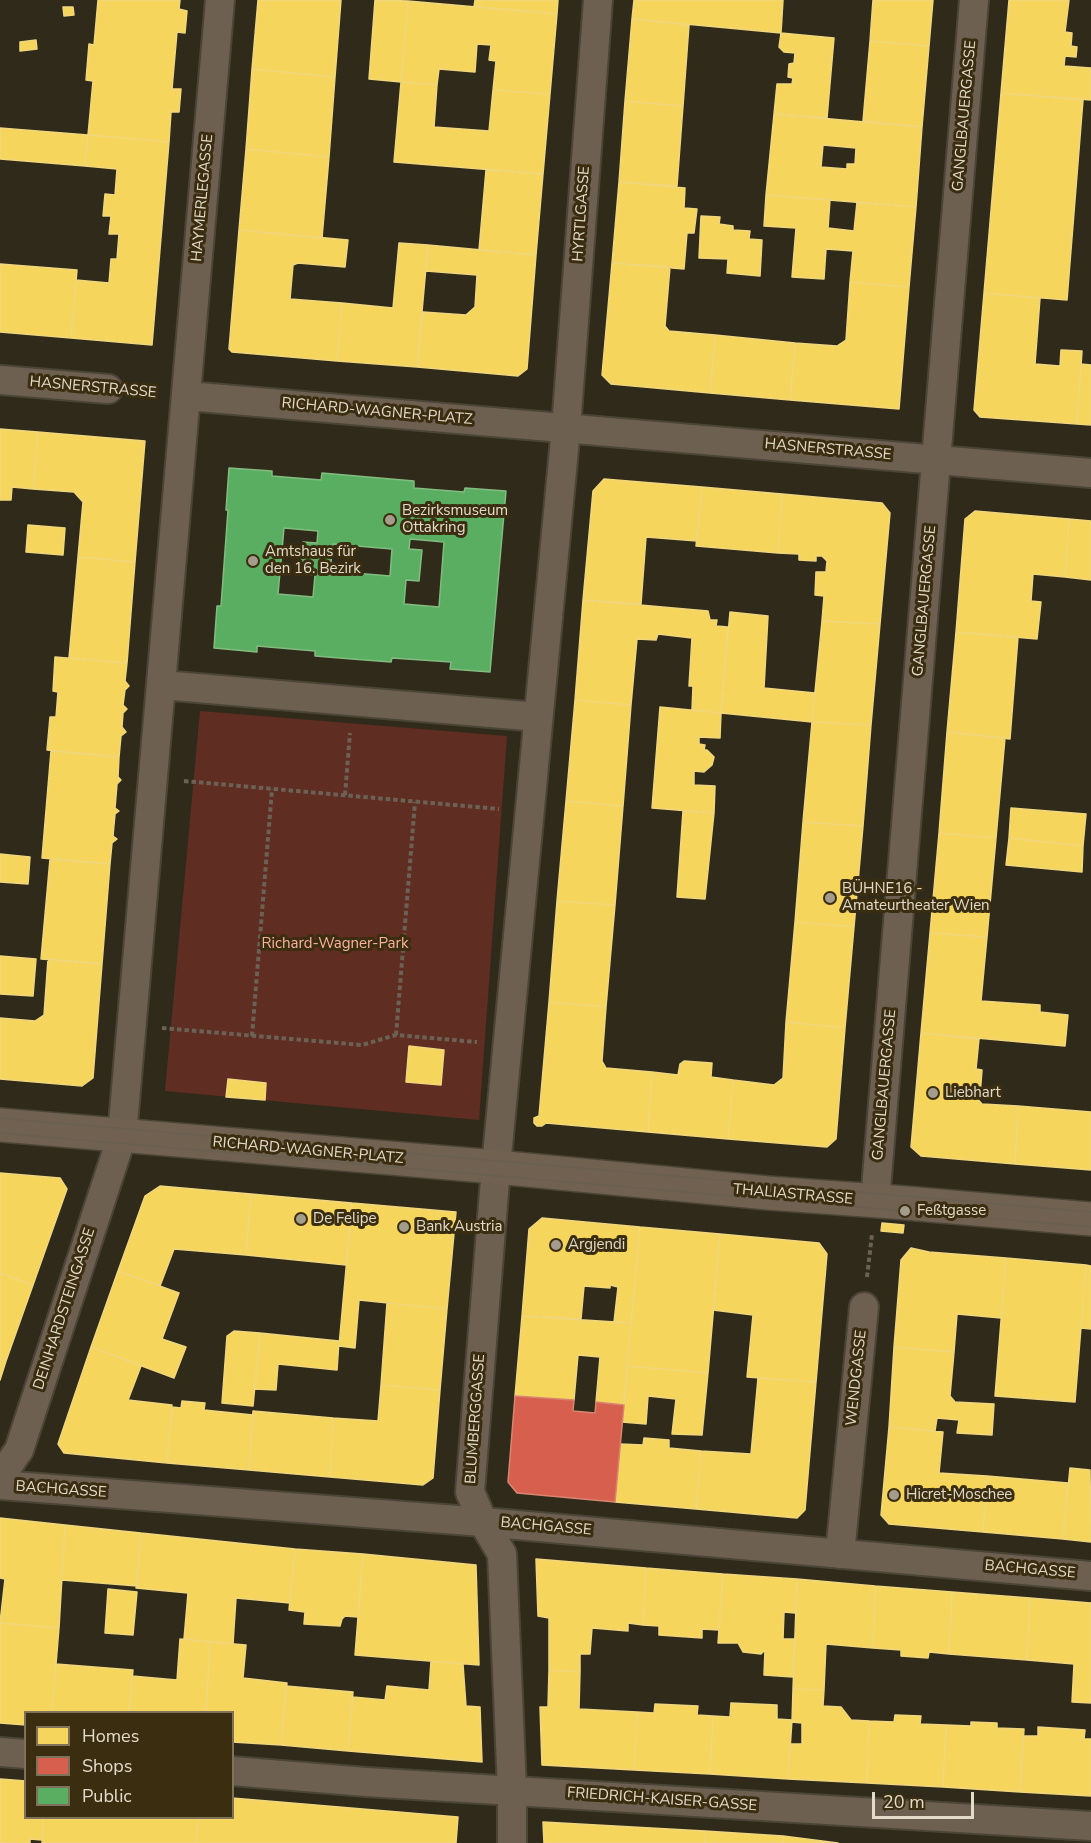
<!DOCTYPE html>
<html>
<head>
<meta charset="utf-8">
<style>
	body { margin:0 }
	#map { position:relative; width:1091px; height:1843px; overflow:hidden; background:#302a1a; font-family:"Nunito Sans",sans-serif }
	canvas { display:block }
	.legend { position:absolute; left:24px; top:1711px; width:210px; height:108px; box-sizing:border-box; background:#3a2d10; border:2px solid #7e735a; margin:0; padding:8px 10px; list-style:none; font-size:18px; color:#e3dbca }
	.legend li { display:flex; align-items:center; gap:12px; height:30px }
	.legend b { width:30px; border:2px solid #7e735a }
	.scale { position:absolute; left:872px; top:1792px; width:102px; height:27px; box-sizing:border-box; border:3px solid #e3dbca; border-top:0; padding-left:8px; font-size:18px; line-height:21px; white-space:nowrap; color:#e3dbca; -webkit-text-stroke:4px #3a2d10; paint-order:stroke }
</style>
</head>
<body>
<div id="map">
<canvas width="1091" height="1843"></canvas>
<ul class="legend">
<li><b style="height:16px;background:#f6d55c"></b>Homes</li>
<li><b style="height:16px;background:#d6604d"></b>Shops</li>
<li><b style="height:16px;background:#5aae61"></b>Public</li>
</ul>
<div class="scale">20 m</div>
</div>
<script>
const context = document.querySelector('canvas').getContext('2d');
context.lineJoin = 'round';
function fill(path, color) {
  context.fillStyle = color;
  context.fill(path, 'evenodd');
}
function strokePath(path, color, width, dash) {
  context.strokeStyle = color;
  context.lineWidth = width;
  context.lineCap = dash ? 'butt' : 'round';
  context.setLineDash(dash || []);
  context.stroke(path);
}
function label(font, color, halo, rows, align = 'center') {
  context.font = font + ' "Nunito Sans",sans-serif';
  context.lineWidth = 6;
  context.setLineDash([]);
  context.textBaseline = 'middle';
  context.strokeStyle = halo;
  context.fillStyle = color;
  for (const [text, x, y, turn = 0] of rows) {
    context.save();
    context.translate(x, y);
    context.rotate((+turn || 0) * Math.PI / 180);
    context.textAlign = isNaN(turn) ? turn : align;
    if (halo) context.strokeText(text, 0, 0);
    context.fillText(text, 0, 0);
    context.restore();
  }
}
fill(new Path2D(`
	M200 711 507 736 479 1120 165 1091Z`), '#5f2d21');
const homes = new Path2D(`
	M98 0H180L179 9 187 11 185 33 177 32 172 89H181L179 112H171L169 142 88 135 93 81 86 80 89 44 94 45Z
	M258 0H341L335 77 252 69Z
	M375 0 408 1 401 82 369 79Z
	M475 0H558L557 14 474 7Z
	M634 0H783L781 33 632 19Z
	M873 0H933L929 46 870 41Z
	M1009 0H1069L1065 32 1072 33 1071 46 1077 47 1076 57 1065 56 1064 66 1091 68V100L1001 93Z
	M408 1 557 14 550 94 493 90 496 61 489 60 491 45 477 44 475 72 439 69 437 85 401 82Z
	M63 7H73L74 15 64 16Z
	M632 19 689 25 683 106 625 101Z
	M781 33 834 38 827 118 774 114 777 84H792L793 78 788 77 789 64 794 63 795 53 784 52 779 47Z
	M36 40 37 49 20 51V42Z
	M870 41 929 46 922 127 863 121Z
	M252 69 335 77 329 157 246 149Z
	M401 82 437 85 434 127 489 131 493 90 550 94 543 174 394 162Z
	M1001 93 1083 100 1067 300 984 293Z
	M625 101 683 106 677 186 619 182Z
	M774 114 922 127 916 207 766 195ZM823 145 856 148 855 164H847V169L821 167Z
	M0 128 88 135 85 166 0 159Z
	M88 135 169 142 152 345 71 338 76 280 109 283 111 259H117L119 234H109L111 216H103L105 194 115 195 117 169 85 166Z
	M246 149 329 157 322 238 239 230Z
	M486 170 543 174 536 255 479 250Z
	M619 182 685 188 684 208 697 209 694 233H687L684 269 612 263Z
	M766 195 830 200 828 228 854 231 857 202 916 207 909 287 850 282 853 251 826 249 824 279 792 277 796 228 764 226Z
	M701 216 720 217 719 224 733 226V230L750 231 749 239 762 240 760 276 727 273 728 259 699 258Z
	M239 230 348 240 345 267 298 263 293 265 290 299 342 303 337 361 232 352 229 349Z
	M399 243 428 245 417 367 337 361 342 303 393 308Z
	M428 245 536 255 527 369 518 376 417 367 423 312 466 315 475 307 477 275 426 271Z
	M612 263 670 267 665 326 669 331 715 335 710 393 611 384 602 375Z
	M0 264 77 270 71 338 0 332Z
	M850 282 909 287 899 409 790 400 795 343 837 346 846 340Z
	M984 293 1040 298 1035 364 1060 366 1061 350 1082 351 1077 424 980 417 974 410Z
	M715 335 795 343 790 400 710 393Z
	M1081 364 1091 365V425L1077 424Z
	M0 429 38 432 33 489 12 487 11 500H0Z
	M38 432 145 441 135 562 78 557 83 502 74 492 33 489Z
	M604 479 702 487 697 541 646 537 641 604 583 600 593 491Z
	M702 487 782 494 778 553 696 546Z
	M782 494 882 503 890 513 880 624 822 621 824 596 815 595 816 572H826L827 561 822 556H816V561L799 560V554L778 553Z
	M975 511 1069 519 1065 577 1033 574 1031 601 1041 602 1037 639 956 632 965 519Z
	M1069 519 1091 521V580L1065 577Z
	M28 525 65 528 63 555 26 552Z
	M78 557 135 562 127 663 69 658Z
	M583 600 708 611 710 620H717L716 626 728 627 721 713 692 710 693 686H689L692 638 658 634 656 640 637 639 631 705 575 700Z
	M730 612 768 616 764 688 815 693 812 722 721 713Z
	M822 621 880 624 871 725 812 722Z
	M956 632 1018 637 1010 739 947 732Z
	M55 657 127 663 125 681 129 686 125 690 123 705 127 709 123 713 122 727 126 732 121 736 119 757 47 750 50 717H56L58 692 53 691Z
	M575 700 631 705 623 806 566 801Z
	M660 707 721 713 720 738 699 737V744L705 745 704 750H707L714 757 712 765 704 772 694 771V785L715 786 714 813 652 808Z
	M812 722 871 725 863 826 803 822Z
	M947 732 1005 738 996 838 939 833Z
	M51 751 119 757 118 777 121 780 117 784 115 808 119 811 115 814 113 836 117 839 112 843 110 864 42 858Z
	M566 801 623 806 615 905 557 901Z
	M1011 808 1086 814 1083 846 1009 838Z
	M683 811 714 813 705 899 677 897Z
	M803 822 863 826 854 927 795 922Z
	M939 833 996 838 987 937 930 933Z
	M1009 838 1083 846 1082 872 1006 865Z
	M0 854 30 857 28 884 0 882Z
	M50 859 110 864 102 964 41 959Z
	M557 901 615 905 606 1007 549 1002Z
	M795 922 854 927 845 1028 786 1022Z
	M930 933 987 937 981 1001 1040 1005V1012L1068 1015 1065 1046 921 1033Z
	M0 956 36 959 33 996 0 994Z
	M48 959 102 964 93 1078 82 1086 0 1079V1018L35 1021 44 1015Z
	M549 1002 606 1007 602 1061 606 1068 652 1072 648 1132 546 1123 542 1126H537L534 1123V1118L539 1116Z
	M786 1022 845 1028 836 1139 827 1147 728 1139 733 1080 774 1085 783 1078Z
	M921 1033 979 1039 976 1069 982 1070 980 1096 974 1095 982 1104 1018 1106 1015 1164 921 1156 911 1147Z
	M409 1046 444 1050 441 1085 406 1082Z
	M684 1061 712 1063 711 1077 733 1080 728 1139 648 1132 652 1072 678 1075 680 1064Z
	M228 1079 266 1083 265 1100 226 1097Z
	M1018 1106 1091 1112V1170L1015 1164Z
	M0 1173 60 1178 67 1189 33 1285 0 1273Z
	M160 1186 251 1194 246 1255 174 1249 160 1286 118 1271 145 1196Z
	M251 1194 352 1203 346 1265 246 1255Z
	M352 1203 456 1212 447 1309 359 1300 355 1348 339 1346Z
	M542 1218 640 1227 631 1323 614 1322 618 1287 610 1285V1288L584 1286 581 1319 522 1316 529 1229Z
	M882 1223 904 1225 903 1233 881 1231Z
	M640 1227 720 1234 708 1373 627 1366Z
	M720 1234 819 1243 827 1254 816 1382 747 1377 753 1315 713 1310Z
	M911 1248 929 1252 1006 1258 1001 1318 957 1314 954 1352 894 1347 901 1260Z
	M1006 1258 1086 1265 1075 1402 995 1396Z
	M1086 1265 1091 1266V1329L1081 1328Z
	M118 1271 179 1293 162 1339 186 1347 174 1378 91 1347Z
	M0 1273 33 1285 6 1361 0 1359Z
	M387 1303 447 1309 440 1390 381 1385Z
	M522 1316 631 1323 624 1405 596 1402 600 1357 578 1355 574 1400 515 1396Z
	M234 1331 260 1333 253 1406 222 1403 227 1336Z
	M260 1333 339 1341 337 1370 278 1364 276 1390 255 1389Z
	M91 1347 141 1366 128 1400 172 1405 167 1463 64 1453 58 1444Z
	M894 1347 954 1352 950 1396 955 1402 994 1404 992 1435 957 1433 959 1420 937 1418 935 1431 889 1427Z
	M0 1359 6 1361 0 1380Z
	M627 1366 708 1373 702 1435 672 1434 676 1399 648 1396 646 1424 622 1422Z
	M758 1378 816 1382 805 1510 797 1518 696 1509 701 1451 751 1454Z
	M381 1385 440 1390 433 1478 423 1485 330 1477 333 1418 378 1421Z
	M182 1401 205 1403 204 1410 253 1415 249 1470 167 1463 172 1407 181 1408Z
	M253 1411 333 1418 330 1477 249 1470Z
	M889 1427 943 1432 939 1473 987 1476 983 1532 889 1524 881 1515Z
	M644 1438 669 1440V1448L701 1451 696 1509 615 1502 620 1444 643 1445Z
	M1070 1468 1090 1470 1091 1542 1063 1539Z
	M987 1476 1068 1483 1063 1539 983 1532Z
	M0 1518 65 1525 59 1628 0 1623 5 1579 0 1578Z
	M65 1525 141 1533 137 1586 62 1580Z
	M141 1533 295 1549 290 1603 236 1598 233 1644 184 1639 188 1593 136 1588Z
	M295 1549 363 1554 358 1617 345 1616 342 1619 340 1626 304 1624 305 1612 289 1610Z
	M363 1554 476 1565 479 1665 355 1655Z
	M536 1559 646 1568 643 1625 628 1623V1631L592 1628 590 1654H580V1672L549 1670V1618L538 1616Z
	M646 1568 723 1574 719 1630 702 1629V1638L659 1635V1626L643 1625Z
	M723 1574 797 1579 795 1613 784 1612 783 1639H794L793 1677 764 1675 765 1650 761 1654 743 1652 738 1643H718Z
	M797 1579 875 1586 873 1648 826 1644 824 1690 793 1689Z
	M875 1586 952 1592 949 1654 929 1652 928 1658 901 1656V1650L873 1648Z
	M108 1589 137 1592 133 1635 105 1633Z
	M952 1592 1030 1598 1027 1660 949 1654Z
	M1030 1598 1091 1603V1703L1072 1702 1074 1664 1027 1660Z
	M0 1623 59 1628 52 1712H26V1725L0 1723Z
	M180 1639 210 1642 206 1712H129L132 1676 177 1680Z
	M210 1642 246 1645 243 1678 287 1683 281 1745 232 1742V1712H206Z
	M431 1661 463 1664 466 1706 480 1707 482 1762 348 1751 353 1697 385 1700 387 1686 429 1690Z
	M56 1664 133 1670 129 1712H52Z
	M549 1670 580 1672 579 1709 637 1712 634 1770 542 1765 540 1707H548Z
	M286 1686 353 1692 348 1751 281 1745Z
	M793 1689 824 1690 823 1706 841 1707 851 1720 869 1721 867 1783 788 1779 790 1744H802V1723L792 1722Z
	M731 1703 777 1705V1719L792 1720 788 1779 710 1774 713 1716 730 1717Z
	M655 1704 698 1706 697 1715 713 1716 710 1774 634 1770 637 1712 654 1713Z
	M895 1715 921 1716 920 1724 946 1725 943 1787 867 1783 869 1721 894 1722Z
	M971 1722 997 1723V1728L1024 1729 1020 1792 943 1787 946 1725 971 1726Z
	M1038 1727 1085 1730 1084 1739H1091V1796L1020 1792 1023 1736H1038Z
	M0 1779 26 1781V1818H43L42 1840 30 1839V1843H0Z
	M232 1798 458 1817 456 1843H196L198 1818H232Z
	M43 1818H198L196 1843H42Z
	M543 1822 705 1831V1843H544Z
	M705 1831 783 1836V1843H705Z
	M783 1836 838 1843H783Z`);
fill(homes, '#f6d55c');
strokePath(homes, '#f0d77d', 1.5);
const shops = new Path2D(`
	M515 1396 574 1400 573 1411 595 1413 596 1402 624 1405 615 1502 517 1493 508 1482Z`);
fill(shops, '#d6604d');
strokePath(shops, '#da8572', 1.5);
const public = new Path2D(`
	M229 468 272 471V476L321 480 322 473 414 481V488L464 492 465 488 506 491 490 672 450 669 451 662 392 658 391 662 352 659 315 656V651L257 646V652L214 648 217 606H221L228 510H226ZM284 528 318 531 317 543 303 542 301 574 315 575 313 597 278 594ZM410 539 444 542 439 607 404 604 406 580 419 581 422 550 409 549ZM333 544 392 549 390 576 330 571Z`);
fill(public, '#5aae61');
strokePath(public, '#83bc80', 1.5);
const street = new Path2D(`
	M0 380 108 389
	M187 396 1091 473
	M162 685 538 717
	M875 1201 974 0
	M0 1477 19 1450 122 1136 220 0
	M0 1485 483 1522 1091 1576
	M840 1554 864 1307
	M0 1752 26 1754
	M232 1771 366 1782 1091 1826
	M512 1843V1790L502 1554 483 1522 470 1492 496 1167 566 428 598 0`);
const secondary = new Path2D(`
	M0 1125 496 1167 768 1193 906 1203 1091 1219`);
strokePath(street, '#4b4538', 32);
strokePath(secondary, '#4b4538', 36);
strokePath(new Path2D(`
	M137 391 156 393
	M184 781 499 809
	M345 795 350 733
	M162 1028 362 1045 396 1035 477 1042
	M396 1035 415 802
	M252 1036 272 789
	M867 1277 872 1234`), '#6c6155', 4, [4.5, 3]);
strokePath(street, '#6e6051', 28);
strokePath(secondary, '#716150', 33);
strokePath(new Path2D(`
	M0 1118 1091 1212
	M0 1133 1091 1227`), '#686051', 1.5);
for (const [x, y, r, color] of [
	[390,520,6,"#a49d8c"],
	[253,561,6,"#a49d8c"],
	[830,898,6,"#a49d8c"],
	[933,1093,6,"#a49d8c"],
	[905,1211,6,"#a49d8c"],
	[301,1219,6,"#a49d8c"],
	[404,1227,6,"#a49d8c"],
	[556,1245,6,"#a49d8c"],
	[894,1495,6,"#a49d8c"]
]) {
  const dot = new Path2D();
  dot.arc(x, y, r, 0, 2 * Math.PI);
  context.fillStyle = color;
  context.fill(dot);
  strokePath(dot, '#3a2d10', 2);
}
label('15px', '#e3dbca', '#3a2d10', [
	["GANGLBAUERGASSE",965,116,-85],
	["HAYMERLEGASSE",203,198,-85],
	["HYRTLGASSE",582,214,-86],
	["HASNERSTRASSE",93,388,5],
	["RICHARD-WAGNER-PLATZ",377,412,5],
	["HASNERSTRASSE",828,450,5],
	["GANGLBAUERGASSE",925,601,-85],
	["GANGLBAUERGASSE",885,1085,-85],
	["RICHARD-WAGNER-PLATZ",308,1151,5],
	["THALIASTRASSE",793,1195,5],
	["DEINHARDSTEINGASSE",65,1309,-72],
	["WENDGASSE",857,1378,-84],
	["BLUMBERGGASSE",476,1419,-86],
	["BACHGASSE",61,1490,4],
	["BACHGASSE",546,1527,5],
	["BACHGASSE",1030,1570,5],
	["FRIEDRICH-KAISER-GASSE",662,1800,4]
]);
label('15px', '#e3dbca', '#3a2d10', [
	["Bezirksmuseum",402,511],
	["Ottakring",402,528],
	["Amtshaus für",265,552],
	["den 16. Bezirk",265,569],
	["BÜHNE16 -",842,889],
	["Amateurtheater Wien",842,906],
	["Liebhart",945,1093],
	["Feßtgasse",917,1211],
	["De Felipe",313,1219],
	["Bank Austria",416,1227],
	["Argjendi",568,1245],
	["Hicret-Moschee",906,1495]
], 'left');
label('15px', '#fcb09f', '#3a2d10', [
	["Richard-Wagner-Park",335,944]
]);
</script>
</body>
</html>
